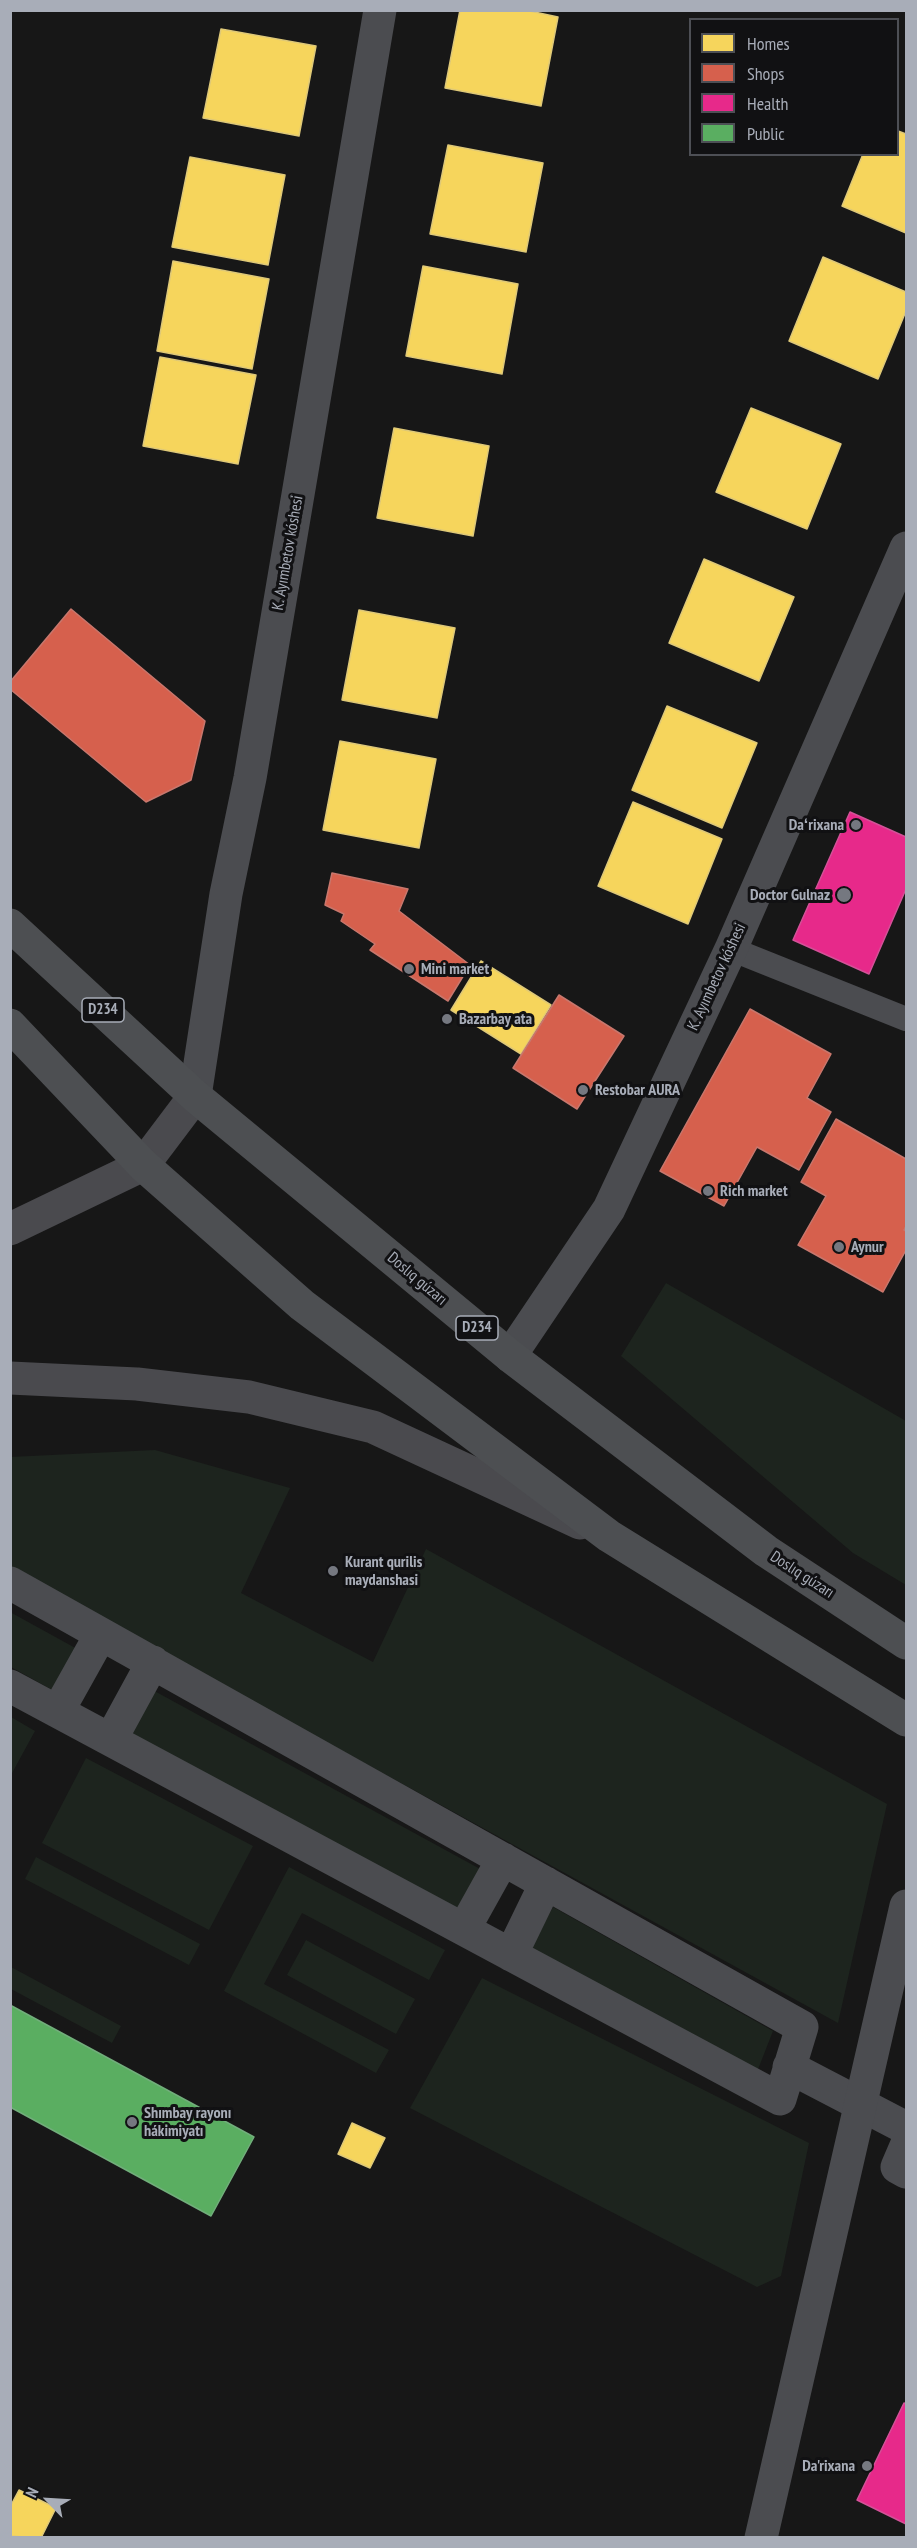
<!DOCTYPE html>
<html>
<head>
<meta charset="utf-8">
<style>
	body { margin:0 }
	#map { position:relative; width:917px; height:2548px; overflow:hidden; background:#171717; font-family:"PT Sans Narrow",sans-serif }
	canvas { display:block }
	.frame { position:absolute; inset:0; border:12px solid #a8adb8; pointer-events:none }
	.legend { position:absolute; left:689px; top:18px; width:210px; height:138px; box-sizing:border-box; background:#111113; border:2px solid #4d4f55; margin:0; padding:8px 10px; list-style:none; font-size:18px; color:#a8adb8 }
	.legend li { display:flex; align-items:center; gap:12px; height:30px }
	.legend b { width:30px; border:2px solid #4d4f55 }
	.north { position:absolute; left:18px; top:2470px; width:60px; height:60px; -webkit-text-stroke:4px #111113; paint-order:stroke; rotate:295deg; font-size:16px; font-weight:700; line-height:24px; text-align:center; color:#a8adb8 }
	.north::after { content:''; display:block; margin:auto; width:21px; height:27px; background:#a8adb8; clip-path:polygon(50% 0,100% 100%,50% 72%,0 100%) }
</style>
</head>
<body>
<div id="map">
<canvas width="917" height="2548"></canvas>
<div class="frame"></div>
<ul class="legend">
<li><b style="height:16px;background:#f6d55c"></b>Homes</li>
<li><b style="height:16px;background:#d6604d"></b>Shops</li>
<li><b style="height:16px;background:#e7298a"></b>Health</li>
<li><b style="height:16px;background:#5aae61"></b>Public</li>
</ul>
<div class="north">N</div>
</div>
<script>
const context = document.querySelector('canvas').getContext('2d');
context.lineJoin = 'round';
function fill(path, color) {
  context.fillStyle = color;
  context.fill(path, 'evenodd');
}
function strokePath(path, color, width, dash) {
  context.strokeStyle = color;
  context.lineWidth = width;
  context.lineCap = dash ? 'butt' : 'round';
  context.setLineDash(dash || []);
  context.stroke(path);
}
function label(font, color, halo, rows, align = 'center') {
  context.font = font + ' "PT Sans Narrow",sans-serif';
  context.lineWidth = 6;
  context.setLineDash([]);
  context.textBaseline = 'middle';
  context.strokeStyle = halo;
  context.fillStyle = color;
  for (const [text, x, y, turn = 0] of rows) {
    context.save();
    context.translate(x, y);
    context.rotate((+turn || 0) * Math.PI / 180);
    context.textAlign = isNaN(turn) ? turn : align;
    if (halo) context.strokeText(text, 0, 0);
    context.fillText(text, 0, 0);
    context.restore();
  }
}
fill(new Path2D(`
	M666 1283 906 1421V1585L853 1553 621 1356Z
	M155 1450 290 1488 241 1593 373 1662 426 1549 887 1804 838 2023 11 1569 10 1457Z
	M10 1612 79 1650 56 1692 11 1667Z
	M149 1688 482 1870 457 1915 124 1732Z
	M11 1717 35 1731 11 1775Z
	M86 1758 253 1846 209 1930 42 1843Z
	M36 1857 200 1944 189 1965 25 1879Z
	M289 1867 445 1950 429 1980 302 1913 264 1984 389 2050 376 2073 224 1991Z
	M553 1907 773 2031 755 2077 528 1951Z
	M306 1940 415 1999 396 2034 287 1975Z
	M11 1967 121 2026 112 2043 11 1989Z
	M482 1978 809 2143 781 2276 757 2287 410 2108Z`), '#1d241e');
const homes = new Path2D(`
	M460 10H525L558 17 541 106 445 88Z
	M221 29 316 46 299 136 203 118Z
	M898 131 906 134V233L842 206 863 154H898Z
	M448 145 543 163 526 252 430 234Z
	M190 157 285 175 268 265 172 247Z
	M823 257 906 292V311L878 379 789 341Z
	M173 261 269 279 252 369 157 351Z
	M423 266 518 284 502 374 406 356Z
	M160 357 256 375 238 464 143 446Z
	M751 408 841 444 807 529 716 492Z
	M394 428 489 446 473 536 377 518Z
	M704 559 794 597 759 681 669 643Z
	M359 610 455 628 437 718 342 700Z
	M667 706 757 743 722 828 632 790Z
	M340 741 436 759 419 848 323 830Z
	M633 802 722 839 688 924 598 886Z
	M481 961 551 1005 521 1054 451 1010Z
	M352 2123 385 2138 370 2168 338 2154Z
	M19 2490 56 2508 41 2538 10 2536V2507Z`);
fill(homes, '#f6d55c');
strokePath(homes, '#dfc978', 1.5);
const shops = new Path2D(`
	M71 609 205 721 191 780 146 802 10 689V682Z
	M332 873 408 889 399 911 470 965 448 1001 370 950 375 944 341 921 344 914 325 905Z
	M559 995 624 1036 577 1109 513 1068Z
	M750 1009 831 1054 807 1098 831 1112 799 1170 757 1147 724 1206 660 1171Z
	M836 1119 906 1159V1226L904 1230 906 1231V1250L883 1292 798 1245 826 1196 801 1182Z`);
fill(shops, '#d6604d');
strokePath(shops, '#c8776d', 1.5);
const health = new Path2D(`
	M850 812 906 837V889L869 974 793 940Z
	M904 2403 906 2404V2524L857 2500Z`);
fill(health, '#e7298a');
strokePath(health, '#d45198', 1.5);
const public = new Path2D(`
	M10 2005 254 2137 211 2216 10 2107Z`);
fill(public, '#5aae61');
strokePath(public, '#71ae7b', 1.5);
strokePath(new Path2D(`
	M731 949 906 1019`), '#4b4c50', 24);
strokePath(new Path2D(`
	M10 1583 802 2027 780 2099 10 1686
	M58 1711 101 1634
	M111 1739 153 1662
	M464 1929 503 1859
	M511 1955 546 1883
	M789 2067 906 2128
	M906 2146 897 2167 906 2172`), '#4b4c50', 33);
strokePath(new Path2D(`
	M195 1096 226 894 250 778 380 10
	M510 1356 609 1209 731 949 906 548
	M761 2538 906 1906`), '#4b4c50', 33);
strokePath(new Path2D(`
	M10 1229 143 1165 195 1096
	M10 1378 137 1384 249 1397 373 1427 580 1523`), '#4a4a4e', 33);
strokePath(new Path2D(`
	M10 925 195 1096 510 1356 766 1551 906 1643
	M10 1025 143 1165 302 1305 609 1536 906 1720`), '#4d4f52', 33);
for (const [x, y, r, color] of [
	[856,825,6,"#757880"],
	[844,895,8,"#757880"],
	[409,969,6,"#757880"],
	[447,1019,6,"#757880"],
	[583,1090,6,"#757880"],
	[708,1191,6,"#757880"],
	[839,1247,6,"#757880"],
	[333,1571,6,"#757880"],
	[132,2122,6,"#757880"],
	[867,2466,6,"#757880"]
]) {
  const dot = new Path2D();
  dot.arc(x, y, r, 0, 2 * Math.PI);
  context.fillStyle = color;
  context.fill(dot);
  strokePath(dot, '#111113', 2);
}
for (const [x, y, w] of [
	[103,1010,42],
	[477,1328,42]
]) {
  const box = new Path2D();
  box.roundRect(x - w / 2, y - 12, w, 24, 4.5);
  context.fillStyle = '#111113';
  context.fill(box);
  strokePath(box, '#a8adb8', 1.5);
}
label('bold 15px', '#a8adb8', null, [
	["D234",103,1010],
	["D234",477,1328]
]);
label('16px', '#a8adb8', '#111113', [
	["K. Ayımbetov kóshesi",288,553,-80],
	["K. Ayımbetov kóshesi",717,977,-65],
	["Doslıq gúzarı",417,1279,40],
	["Doslıq gúzarı",802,1575,33]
]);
label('bold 16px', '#a8adb8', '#111113', [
	["Daʻrixana",844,825,"right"],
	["Doctor Gulnaz",830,895,"right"],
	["Mini market",421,969],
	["Bazarbay ata",459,1019],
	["Restobar AURA",595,1090],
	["Rich market",720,1191],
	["Aynur",851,1247],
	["Kurant qurilis",345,1562],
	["maydanshasi",345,1580],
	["Shımbay rayonı",144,2113],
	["hákimiyatı",144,2131],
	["Da'rixana",855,2466,"right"]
], 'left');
</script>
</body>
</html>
